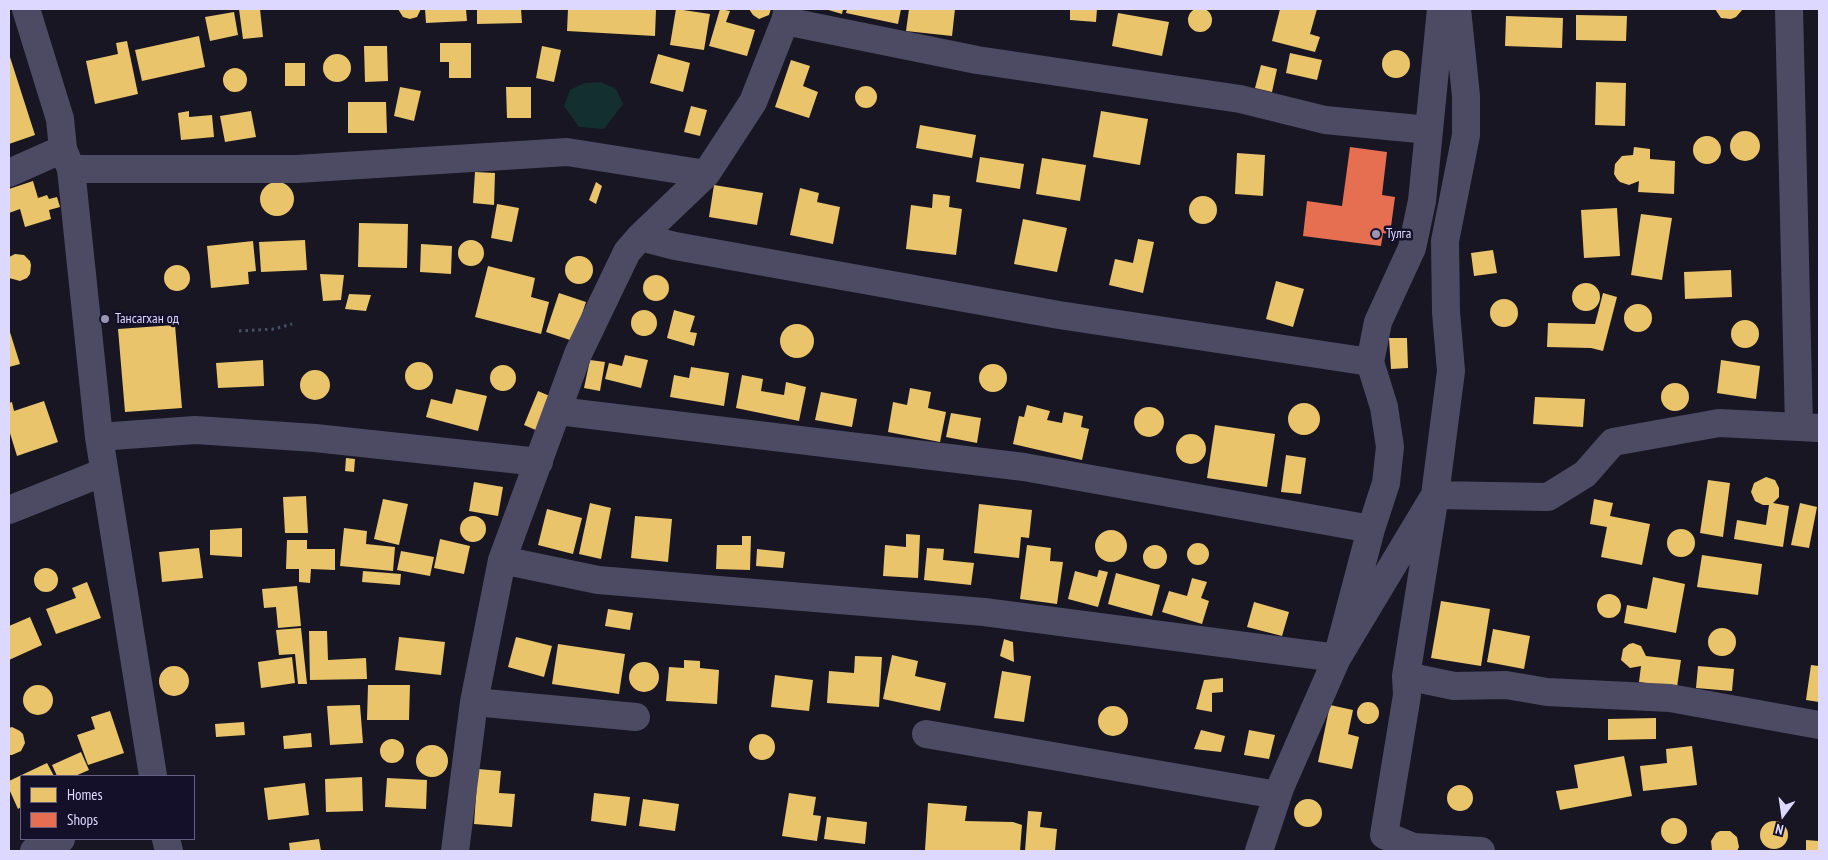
<!DOCTYPE html>
<html>
<head>
<meta charset="utf-8">
<style>
	body { margin:0 }
	#map { position:relative; width:1828px; height:860px; overflow:hidden; background:#181623; font-family:"PT Sans Narrow",sans-serif }
	canvas { display:block }
	.frame { position:absolute; inset:0; border:10px solid #ddd8ff; pointer-events:none }
	.legend { position:absolute; left:20px; top:775px; width:175px; height:65px; box-sizing:border-box; background:#151029; border:1px solid #65607f; margin:0; padding:6px 9px; list-style:none; font-size:15px; color:#ddd8ff }
	.legend li { display:flex; align-items:center; gap:10px; height:25px }
	.legend b { width:25px; border:1px solid #65607f }
	.north { position:absolute; left:1758px; top:790px; width:50px; height:50px; -webkit-text-stroke:4px #151029; paint-order:stroke; rotate:194deg; font-size:14px; font-weight:700; line-height:20px; text-align:center; color:#ddd8ff }
	.north::after { content:''; display:block; margin:auto; width:18px; height:22px; background:#ddd8ff; clip-path:polygon(50% 0,100% 100%,50% 72%,0 100%) }
</style>
</head>
<body>
<div id="map">
<canvas width="1828" height="860"></canvas>
<div class="frame"></div>
<ul class="legend">
<li><b style="height:14px;background:#e9c46a"></b>Homes</li>
<li><b style="height:14px;background:#e76f51"></b>Shops</li>
</ul>
<div class="north">N</div>
</div>
<script>
const context = document.querySelector('canvas').getContext('2d');
context.lineJoin = 'round';
function fill(path, color) {
  context.fillStyle = color;
  context.fill(path, 'evenodd');
}
function strokePath(path, color, width, dash) {
  context.strokeStyle = color;
  context.lineWidth = width;
  context.lineCap = dash ? 'butt' : 'round';
  context.setLineDash(dash || []);
  context.stroke(path);
}
function label(font, color, halo, rows, align = 'center') {
  context.font = font + ' "PT Sans Narrow",sans-serif';
  context.lineWidth = 5;
  context.setLineDash([]);
  context.textBaseline = 'middle';
  context.strokeStyle = halo;
  context.fillStyle = color;
  for (const [text, x, y, turn = 0] of rows) {
    context.save();
    context.translate(x, y);
    context.rotate((+turn || 0) * Math.PI / 180);
    context.textAlign = isNaN(turn) ? turn : align;
    if (halo) context.strokeText(text, 0, 0);
    context.fillText(text, 0, 0);
    context.restore();
  }
}
fill(new Path2D(`
	M601 82 616 89 623 104 604 129 579 127 564 106 570 90 584 83Z`), '#142f30');
fill(new Path2D(`
	M1188 20a12 12 0 1 1 24 0a12 12 0 1 1-24 0Z
	M239 9H260L263 37 243 39Z
	M398 9H421L417 17 410 19 403 17Z
	M425 9H466L467 21 426 23Z
	M477 9H521L522 23 477 24Z
	M568 9H656L655 36 567 31Z
	M676 9 710 14 704 50 670 45Z
	M720 9 730 11 726 22 755 30 747 56 709 46Z
	M749 9H771L769 15 759 19 753 15Z
	M825 9H843L842 14Z
	M847 9H901L898 24 846 13Z
	M909 9H955L952 36 906 31Z
	M1070 9H1097L1096 22 1070 20Z
	M1280 9H1317L1310 34 1320 37 1315 52 1272 41Z
	M1715 9H1743L1736 17 1731 19 1721 18Z
	M234 12 238 35 210 41 205 17Z
	M1118 13 1169 22 1162 56 1112 46Z
	M1576 15 1627 16 1626 41 1576 40Z
	M1506 16 1563 18 1562 48 1505 46Z
	M199 36 205 67 142 81 135 50Z
	M127 41 138 94 95 104 86 61 118 54 116 43Z
	M440 43H471V78H449V62H440Z
	M364 46H387L388 81 365 82Z
	M542 46 561 50 554 82 536 78Z
	M1382 64a14 14 0 1 1 28 0a14 14 0 1 1-28 0Z
	M1290 53 1322 60 1317 80 1286 73Z
	M9 54 35 135 9 144Z
	M658 54 690 63 683 92 650 83Z
	M323 68a14 14 0 1 1 28 0a14 14 0 1 1-28 0Z
	M791 60 810 66 803 86 818 92 809 118 775 107Z
	M285 63H305V86H285Z
	M1261 65 1277 69 1272 92 1255 88Z
	M223 80a12 12 0 1 1 24 0a12 12 0 1 1-24 0Z
	M1596 82 1626 83 1625 126 1595 125Z
	M855 97a11 11 0 1 1 22 0a11 11 0 1 1-22 0Z
	M400 87 421 91 414 121 394 116Z
	M506 87H531V118H507Z
	M348 102H386L387 133H348Z
	M691 106 707 110 700 136 684 132Z
	M189 111V117L212 115 214 137 181 140 178 113Z
	M251 111 256 137 225 142 220 116Z
	M1101 111 1148 119 1140 165 1093 157Z
	M920 125 976 135 972 158 916 148Z
	M1730 146a15 15 0 1 1 30 0a15 15 0 1 1-30 0Z
	M1693 150a14 14 0 1 1 28 0a14 14 0 1 1-28 0Z
	M1634 147 1650 149V159L1675 161 1674 194 1638 192 1639 181 1629 185 1620 182 1617 179 1614 174 1615 164 1622 156 1633 155Z
	M1237 153 1265 155 1263 196 1235 194Z
	M980 157 1024 164 1020 189 976 182Z
	M1042 158 1086 165 1080 201 1036 194Z
	M475 172 495 173 494 205 473 203Z
	M33 181 38 198 47 195 49 199 57 197 60 207 49 210 51 219 25 227 20 209 9 213V189Z
	M596 182 602 186 596 204 589 200Z
	M260 199a17 17 0 1 1 34 0a17 17 0 1 1-34 0Z
	M714 185 763 193 757 225 709 217Z
	M800 188 819 193 817 202 840 207 833 244 790 235Z
	M933 194 950 196 949 207 962 209 956 255 906 249 911 205 932 208Z
	M1189 210a14 14 0 1 1 28 0a14 14 0 1 1-28 0Z
	M497 204 519 208 512 242 491 238Z
	M1617 208 1620 256 1584 258 1581 210Z
	M1641 214 1672 218 1662 280 1631 275Z
	M1023 219 1067 228 1057 272 1014 264Z
	M359 223 408 224 407 268 358 267Z
	M1138 239 1154 242 1143 293 1109 285 1115 259 1133 263Z
	M458 253a13 13 0 1 1 26 0a13 13 0 1 1-26 0Z
	M305 240 307 270 261 272 259 242Z
	M253 241 256 271 248 272 249 284 211 288 207 246Z
	M421 244 452 246 451 274 420 272Z
	M1493 250 1497 273 1474 276 1471 253Z
	M15 254 24 255 30 261 31 265 30 274 27 278 20 281 9 278V257Z
	M565 270a14 14 0 1 1 28 0a14 14 0 1 1-28 0Z
	M164 278a13 13 0 1 1 26 0a13 13 0 1 1-26 0Z
	M488 266 535 278 531 297 549 302 541 334 475 317Z
	M1731 270 1732 297 1685 299 1684 272Z
	M320 274 344 275 341 300 323 301Z
	M643 288a13 13 0 1 1 26 0a13 13 0 1 1-26 0Z
	M1276 281 1304 289 1293 327 1266 319Z
	M1572 297a14 14 0 1 1 28 0a14 14 0 1 1-28 0Z
	M559 293 586 302 573 341 546 332Z
	M1603 293 1617 297 1603 351 1591 348 1547 347 1548 323 1595 324Z
	M349 294 371 295 366 311 345 309Z
	M1490 313a14 14 0 1 1 28 0a14 14 0 1 1-28 0Z
	M1624 318a14 14 0 1 1 28 0a14 14 0 1 1-28 0Z
	M631 323a13 13 0 1 1 26 0a13 13 0 1 1-26 0Z
	M674 310 695 316 690 332 697 333 694 346 667 338Z
	M1731 334a14 14 0 1 1 28 0a14 14 0 1 1-28 0Z
	M780 341a17 17 0 1 1 34 0a17 17 0 1 1-34 0Z
	M175 325 182 408 125 412 118 329Z
	M9 329 20 364 9 367Z
	M1389 338H1407L1408 368 1391 369Z
	M625 355 648 360 641 388 605 379 609 363 622 366Z
	M263 360 264 386 218 388 216 363Z
	M590 360 605 362 600 391 584 388Z
	M1721 360 1760 366 1756 399 1717 393Z
	M405 376a14 14 0 1 1 28 0a14 14 0 1 1-28 0Z
	M979 378a14 14 0 1 1 28 0a14 14 0 1 1-28 0Z
	M490 378a13 13 0 1 1 26 0a13 13 0 1 1-26 0Z
	M691 367 729 373 724 406 670 397 674 375 689 378Z
	M300 385a15 15 0 1 1 30 0a15 15 0 1 1-30 0Z
	M742 375 763 379 761 391 784 395 786 382 806 387 799 421 736 408Z
	M1661 397a14 14 0 1 1 28 0a14 14 0 1 1-28 0Z
	M910 388 931 392 928 408 946 412 940 442 888 432 893 402 907 405Z
	M456 389 487 396 478 431 426 417 431 399 452 404Z
	M538 391 552 397 538 431 524 425Z
	M821 392 857 399 852 427 815 420Z
	M1535 397 1585 399 1583 427 1533 424Z
	M44 401 58 442 17 456 9 430V403L12 402 14 411Z
	M1288 419a16 16 0 1 1 32 0a16 16 0 1 1-32 0Z
	M1027 405 1050 411 1047 420 1062 423 1064 412 1083 416 1081 427 1089 429 1082 460 1013 444 1019 416 1024 417Z
	M1134 422a15 15 0 1 1 30 0a15 15 0 1 1-30 0Z
	M951 413 981 418 977 443 946 437Z
	M1215 425 1275 434 1267 487 1207 478Z
	M1176 449a15 15 0 1 1 30 0a15 15 0 1 1-30 0Z
	M1286 455 1306 458 1301 494 1281 492Z
	M346 458 355 459 354 472 345 471Z
	M1766 477 1775 480 1779 488V497L1773 503 1789 506 1783 547 1734 539 1737 520 1766 525 1769 505H1763L1755 501 1751 492 1754 483Z
	M1708 480 1730 483 1723 537 1700 533Z
	M474 482 503 487 498 516 469 511Z
	M306 496 308 533H285L283 497Z
	M383 499 408 504 399 545 374 539Z
	M1594 499 1613 503 1610 516 1650 524 1642 565 1601 557 1607 527 1590 524Z
	M590 503 611 508 601 559 579 554Z
	M1800 503 1817 507 1809 548 1791 545Z
	M979 504 1032 510 1029 538 1021 537 1019 558 974 553Z
	M547 509 582 518 573 554 538 545Z
	M460 529a13 13 0 1 1 26 0a13 13 0 1 1-26 0Z
	M635 516 672 519 668 562 631 558Z
	M242 528V557L210 555V530Z
	M344 528 367 531 366 544 395 547 393 571 340 566Z
	M1667 543a14 14 0 1 1 28 0a14 14 0 1 1-28 0Z
	M1095 546a16 16 0 1 1 32 0a16 16 0 1 1-32 0Z
	M906 534 920 535 918 578 883 576 885 545 906 547Z
	M742 536H751L750 570 716 569 717 545H742Z
	M440 539 470 546 464 574 434 568Z
	M287 540H307V549H335V570L311 569 310 583 299 582V569H286Z
	M1187 554a11 11 0 1 1 22 0a11 11 0 1 1-22 0Z
	M1027 545 1051 548 1050 561 1063 562 1057 604 1020 599Z
	M1143 557a12 12 0 1 1 24 0a12 12 0 1 1-24 0Z
	M199 548 203 578 162 582 159 552Z
	M927 548 944 549 943 560 974 563 971 585 924 580Z
	M757 549 785 552 783 568 756 566Z
	M401 551 434 557 430 576 397 570Z
	M1702 555 1762 564 1758 595 1697 587Z
	M34 580a12 12 0 1 1 24 0a12 12 0 1 1-24 0Z
	M1099 570 1108 572 1098 607 1068 599 1075 571 1097 577Z
	M363 571 401 574 400 585 362 582Z
	M1116 573 1160 585 1152 616 1108 604Z
	M1653 577 1685 584 1676 633 1624 623 1627 605 1647 609Z
	M1192 578 1207 582 1201 598 1209 601 1202 624 1162 612 1169 591 1187 596Z
	M87 582 101 618 56 634 46 609 76 598 72 588Z
	M297 586 301 626 278 628 276 607 264 608 262 589Z
	M1597 606a12 12 0 1 1 24 0a12 12 0 1 1-24 0Z
	M1441 601 1490 609 1481 666 1431 658Z
	M1254 602 1289 612 1282 636 1247 627Z
	M608 609 633 613 630 630 605 626Z
	M30 617 42 645 9 660V626Z
	M1708 642a14 14 0 1 1 28 0a14 14 0 1 1-28 0Z
	M301 628 307 684H298L295 654 279 655 276 630Z
	M1493 629 1530 636 1524 669 1487 662Z
	M309 631H327L328 660 366 658 367 679 310 680Z
	M399 637 445 642 441 675 395 670Z
	M516 637 552 646 544 677 508 667Z
	M1004 639 1013 642 1014 662 1000 656Z
	M1633 643 1641 646 1646 656 1681 660 1677 687 1639 682 1641 666 1630 668 1621 660 1623 649 1629 644Z
	M558 644 625 654 619 694 552 684Z
	M892 655 918 661 915 676 946 683 940 711 883 699Z
	M855 656 882 657 879 707 827 703 829 671 854 673Z
	M292 657 295 683 261 688 258 662Z
	M684 660 700 661V668L719 670 717 704 666 701 669 667 684 668Z
	M629 677a15 15 0 1 1 30 0a15 15 0 1 1-30 0Z
	M1811 665 1819 666V702L1806 700Z
	M159 681a15 15 0 1 1 30 0a15 15 0 1 1-30 0Z
	M1698 666 1734 669 1732 691 1696 688Z
	M1002 671 1031 676 1024 722 994 718Z
	M775 675 813 680 809 711 771 707Z
	M1223 678V692L1212 693V712L1196 709 1204 680Z
	M368 685H410L409 720H367Z
	M23 700a15 15 0 1 1 30 0a15 15 0 1 1-30 0Z
	M1357 713a11 11 0 1 1 22 0a11 11 0 1 1-22 0Z
	M360 705 363 743 330 745 327 706Z
	M1330 705 1353 710 1348 734 1359 737 1352 769 1318 762Z
	M1098 721a15 15 0 1 1 30 0a15 15 0 1 1-30 0Z
	M110 711 124 753 88 765 77 735 95 729 91 717Z
	M1656 718V739L1608 740V719Z
	M244 722 245 735 216 737 215 724Z
	M12 727 20 731 23 734 25 743 21 751 12 755H9V728Z
	M1201 730 1225 736 1221 752 1194 749Z
	M1249 730 1275 735 1269 759 1244 755Z
	M311 733 312 747 284 749 283 736Z
	M749 747a13 13 0 1 1 26 0a13 13 0 1 1-26 0Z
	M380 751a12 12 0 1 1 24 0a12 12 0 1 1-24 0Z
	M416 761a16 16 0 1 1 32 0a16 16 0 1 1-32 0Z
	M1692 746 1697 785 1643 791 1640 766 1667 763 1666 749Z
	M81 752 89 770 75 776H57L52 765Z
	M1624 756 1632 796 1560 810 1556 791 1578 788 1574 765Z
	M47 763 54 776H21V807L18 809 9 789V781Z
	M478 769 501 771 499 793 515 794 512 827 474 824Z
	M362 777 363 811 326 812 325 779Z
	M387 778 427 780 426 809 385 807Z
	M305 783 309 815 268 820 264 788Z
	M1447 798a13 13 0 1 1 26 0a13 13 0 1 1-26 0Z
	M594 793 630 797 626 826 591 821Z
	M789 793 816 797 813 815 821 816 817 841 782 836Z
	M643 799 679 804 675 831 639 826Z
	M1294 813a14 14 0 1 1 28 0a14 14 0 1 1-28 0Z
	M928 803 967 806 965 821 1013 822 1022 825 1020 851H950L925 850Z
	M1028 811 1042 812 1040 827 1057 829 1055 851H1025Z
	M827 817 867 822 865 844 824 839Z
	M1661 831a13 13 0 1 1 26 0a13 13 0 1 1-26 0Z
	M1760 835a14 14 0 1 1 28 0a14 14 0 1 1-28 0Z
	M1720 831H1730L1737 837 1739 847 1737 851H1712L1711 841 1716 833Z
	M319 839 321 851H290L289 843Z
	M1806 840 1819 841V851H1806Z`), '#e9c46a');
fill(new Path2D(`
	M1350 147 1387 152 1382 195 1395 197 1390 234 1383 233 1381 246 1303 236 1307 201 1342 206Z`), '#e76f51');
strokePath(new Path2D(`
	M239 331 274 329 292 324`), '#475362', 3, [2.5, 4]);
strokePath(new Path2D(`
	M26 9 60 119 63 149 71 169 99 437 153 776
	M1457 9 1466 96V135L1445 241 1446 312 1451 371 1435 495 1406 676 1407 695 1384 835 1413 847 1481 851
	M1789 9 1799 426
	M785 21 977 60 1240 99 1325 120 1429 130
	M71 169H297L567 152 706 174
	M9 173 63 149
	M640 237 675 246 1059 315 1370 362
	M558 411 1024 467 1371 529
	M99 437 195 430 211 431 315 438 539 462
	M1435 495 1548 497 1585 474 1613 442 1719 423 1819 428
	M9 510 104 472
	M502 560 598 580 984 612 1337 658 1435 495
	M1406 676 1454 686 1506 685 1547 692 1670 698 1819 725
	M474 702 636 717
	M926 734 1277 795
	M166 839 169 851
	M34 851 61 839
	M455 851 474 702 502 560 578 354 627 252 640 237 706 174 753 102 785 21 788 9
	M1259 851 1280 788 1337 658 1371 529 1386 483 1390 447 1384 407 1370 362 1378 322 1412 248 1422 201 1441 9`), '#4d4b64', 28);
for (const [x, y, r, color] of [
	[1376,234,5,"#9894b2"],
	[105,319,5,"#9894b2"]
]) {
  const dot = new Path2D();
  dot.arc(x, y, r, 0, 2 * Math.PI);
  context.fillStyle = color;
  context.fill(dot);
  strokePath(dot, '#151029', 2);
}
label('14px', '#ddd8ff', '#151029', [
	["Тулга",1386,234],
	["Тансагхан од",115,319]
], 'left');
</script>
</body>
</html>
